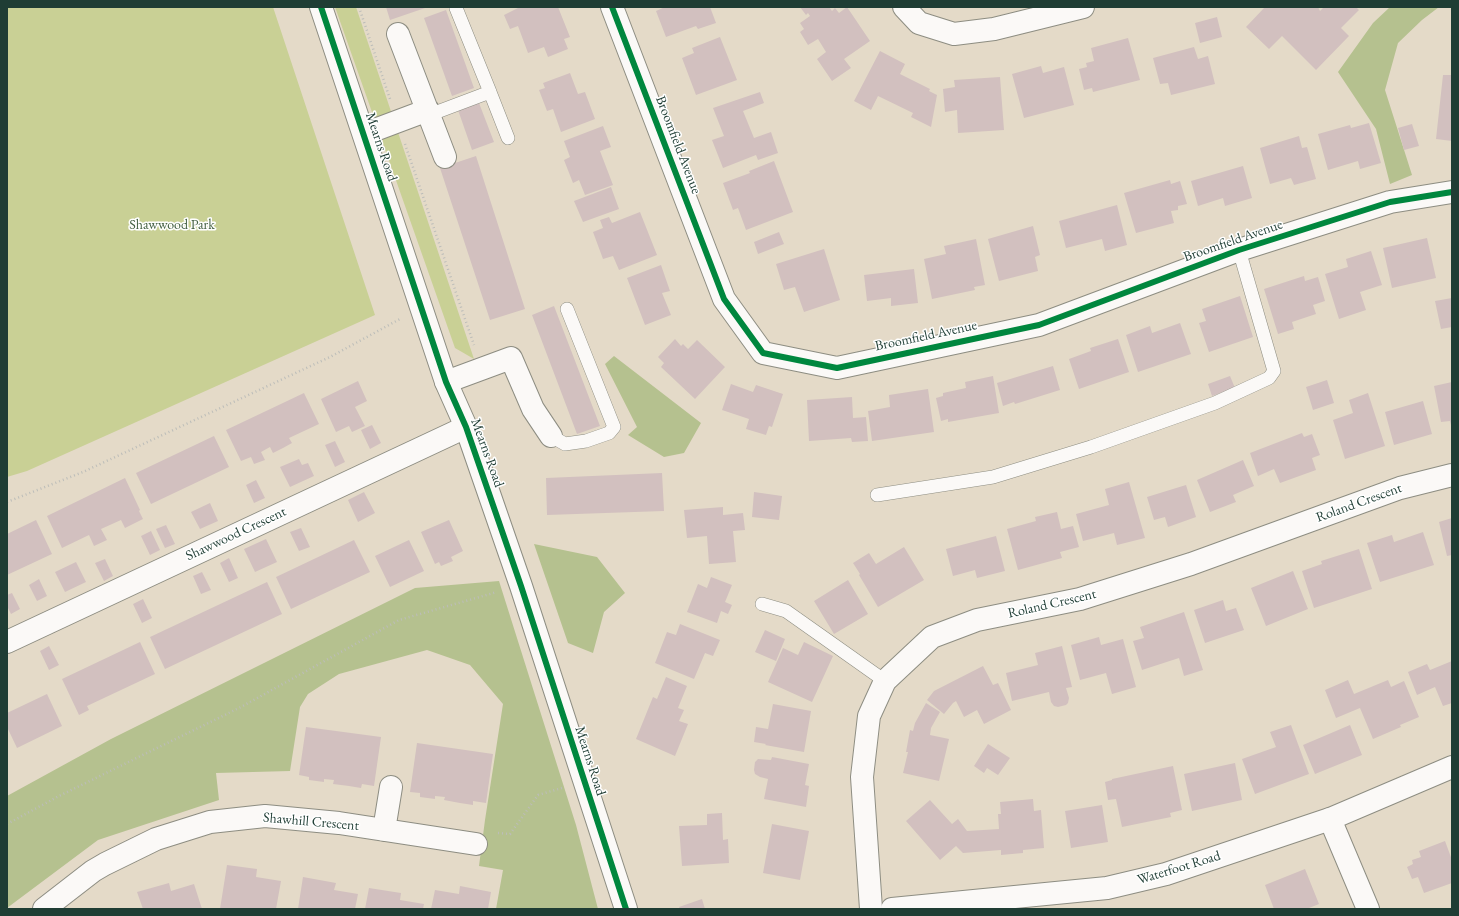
<!DOCTYPE html>
<html>
<head>
<meta charset="utf-8">
<style>
	body { margin:0 }
	#map { position:relative; width:1459px; height:916px; overflow:hidden; background:#e4dac8; font-family:"EB Garamond",serif }
	canvas { display:block }
	.frame { position:absolute; inset:0; border:8px solid #1f3d34; pointer-events:none }
</style>
</head>
<body>
<div id="map">
<canvas width="1459" height="916"></canvas>
<div class="frame"></div>
</div>
<script>
const context = document.querySelector('canvas').getContext('2d');
context.lineJoin = 'round';
function fill(path, color) {
  context.fillStyle = color;
  context.fill(path, 'evenodd');
}
function strokePath(path, color, width, dash) {
  context.strokeStyle = color;
  context.lineWidth = width;
  context.lineCap = dash ? 'butt' : 'round';
  context.setLineDash(dash || []);
  context.stroke(path);
}
function label(font, color, halo, rows, align = 'center') {
  context.font = font + ' "EB Garamond",serif';
  context.lineWidth = 3;
  context.setLineDash([]);
  context.textBaseline = 'middle';
  context.strokeStyle = halo;
  context.fillStyle = color;
  for (const [text, x, y, turn = 0] of rows) {
    context.save();
    context.translate(x, y);
    context.rotate((+turn || 0) * Math.PI / 180);
    context.textAlign = isNaN(turn) ? turn : align;
    if (halo) context.strokeText(text, 0, 0);
    context.fillText(text, 0, 0);
    context.restore();
  }
}
fill(new Path2D(`
	M7 7H273L375 315 27 471 7 477Z
	M335 7H356L474 359 455 348Z`), '#c9d095');
fill(new Path2D(`
	M1390 7H1439L1422 20 1398 43 1385 90 1412 175 1390 184 1376 129 1338 72 1373 23Z
	M614 356 701 423 684 453 664 457 628 435 637 427 605 364Z
	M534 544 597 557 625 593 604 612 593 653 568 643Z
	M499 581 576 825 598 909H496L503 870 479 866 485 820 503 704 470 665 427 650 339 674 308 694 300 707 290 771 216 773 219 800 98 840 7 908V796L111 739 415 588Z`), '#b5c18f');
fill(new Path2D(`
	M386 7H428L390 20Z
	M520 7H558L570 37 564 39 568 49 548 57 544 47 528 53 518 26 510 29 504 15Z
	M665 7H710L716 23 698 29 696 26 666 37 656 11Z
	M800 7H829L832 11 835 8 839 13 847 7 870 41 844 59 851 68 832 81 817 59 826 52 818 39 808 45 800 32 804 29 800 23 810 16 808 13 806 15Z
	M1265 7H1318L1320 11 1324 7H1356L1359 10 1341 28 1349 36 1316 70 1282 36 1269 49 1246 27Z
	M446 10 474 88 452 96 424 18Z
	M1217 17 1222 37 1200 43 1195 23Z
	M720 37 737 80 696 95 682 58 694 53 692 48Z
	M1128 38 1140 80 1093 92 1092 88 1084 90 1079 69 1087 67 1086 63 1094 61 1091 48Z
	M1194 47 1198 59 1208 56 1215 84 1171 95 1168 83 1160 84 1153 58Z
	M880 51 905 64 900 74 930 89 929 91 937 95 931 127 911 117 913 113 878 96 871 110 854 101Z
	M1041 66 1043 73 1064 67 1074 105 1024 118 1012 74Z
	M570 73 578 94 585 92 595 119 561 132 553 109 547 111 539 90 545 88 543 83Z
	M1443 75H1452V141L1436 139Z
	M1000 77 1004 130 958 133 957 110 945 112 943 89 955 87 954 80Z
	M760 92 764 103 743 111 754 138 771 132 778 153 758 160 756 155 723 168 712 140 724 136 713 108Z
	M479 103 494 142 472 150 458 110Z
	M1369 123 1381 163 1360 169 1358 161 1328 170 1318 134 1350 125 1351 128Z
	M1412 124 1419 146 1404 150 1398 128Z
	M603 126 611 147 600 151 613 185 585 195 579 180 573 183 564 160 570 157 564 141Z
	M1299 136 1302 148 1307 147 1316 179 1294 185 1291 178 1270 184 1260 148Z
	M476 156 525 309 490 320 440 168Z
	M774 161 793 212 746 230 738 208 733 210 723 183 750 173 749 171Z
	M1243 166 1252 198 1225 206 1223 198 1198 206 1191 181Z
	M1170 180 1171 184 1180 181 1187 204 1178 206V210L1171 211 1174 223 1136 233 1124 193Z
	M611 187 619 209 583 222 574 201Z
	M1117 205 1127 245 1105 251 1102 239 1066 248 1059 221Z
	M640 212 657 255 619 270 613 256 603 259 593 232 603 228 600 220 609 217 612 223Z
	M1033 226 1040 255 1035 257 1038 271 999 281 988 239Z
	M779 232 784 244 758 254 754 242Z
	M1427 238 1436 278 1392 288 1383 248Z
	M976 239 985 285 974 287 975 290 932 299 924 259 946 254 944 246Z
	M824 249 840 300 804 312 795 287 784 290 776 264Z
	M1371 251 1382 285 1360 292 1366 310 1339 319 1325 274 1348 267 1346 259Z
	M661 265 670 291 662 293 671 315 645 325 627 278Z
	M914 269 918 303 891 306V298L867 301 864 275Z
	M1304 276 1305 281 1318 277 1325 301 1313 305 1316 314 1292 322 1294 329 1278 334 1264 289Z
	M1240 296 1253 337 1209 352 1199 323 1206 321 1202 309Z
	M1452 298V327L1441 329 1435 301Z
	M554 306 600 426 577 434 532 315Z
	M1180 323 1191 354 1138 372 1126 335 1150 326 1152 333Z
	M675 339 681 346 683 344 688 349 697 340 725 367 695 399 661 367 664 363 658 357Z
	M1118 339 1129 372 1079 389 1069 359 1091 351 1090 348Z
	M1053 366 1060 390 1015 404 1014 402 1003 406 997 383Z
	M993 376 999 413 948 422V419L941 421 936 398 943 396V393L966 388 965 382Z
	M1230 376 1235 388 1212 396 1208 384Z
	M1327 380 1334 403 1313 410 1306 387Z
	M358 381 367 401 355 407 365 426 352 432 349 426 336 432 321 399Z
	M1452 382V425H1451L1450 421 1441 422 1434 386Z
	M731 384 753 392 756 385 783 394 772 427 769 426 766 435 746 429 749 419 722 410Z
	M928 389 934 432 872 441 868 411 890 407 889 395Z
	M304 393 319 424 289 438 292 443 283 448 273 453 270 447 261 452 265 460 254 464 251 457 241 461 226 430Z
	M1368 393 1385 446 1345 459 1333 420 1353 413 1349 400Z
	M852 397 853 418 866 417 868 441 852 442 851 438 809 441 807 400Z
	M1423 401 1432 434 1394 445 1385 412Z
	M372 425 381 443 370 449 361 430Z
	M1302 433 1304 437 1312 434 1320 455 1312 458 1316 470 1280 483 1274 469 1258 476 1250 453Z
	M214 436 229 467 151 504 136 473Z
	M335 441 345 462 335 467 325 445Z
	M299 459 302 465 308 463 314 476 290 487 280 467Z
	M1243 460 1254 486 1233 495 1236 502 1210 512 1197 480Z
	M662 473 664 511 547 515 546 478Z
	M125 478 140 510 139 511 143 519 125 528 121 520 101 529 107 540 94 546 89 535 62 548 47 516Z
	M256 480 265 498 254 503 246 485Z
	M1129 482 1145 538 1117 545 1114 533 1083 541 1076 514 1109 505 1105 489Z
	M1186 485 1196 517 1168 527 1165 517 1154 520 1147 497Z
	M364 492 375 513 358 522 348 500Z
	M754 492 782 496 779 520 752 517Z
	M210 503 218 521 200 529 191 512Z
	M723 507V515L743 513 745 530 733 531 736 562 709 564 707 536 687 538 684 510Z
	M1057 512 1061 529 1073 526 1079 547 1060 552 1062 558 1018 570 1007 529 1036 521 1035 517Z
	M1452 518V555L1447 556 1439 522Z
	M36 520 52 554 7 575V534Z
	M449 520 463 551 451 557 453 561 441 566 439 562 435 564 421 532Z
	M166 525 175 544 165 548 156 529Z
	M301 528 310 547 299 551 290 532Z
	M151 531 160 550 150 555 141 536Z
	M1423 532 1434 565 1380 582 1367 543 1392 535 1394 542Z
	M996 536 1005 571 977 578 975 570 953 576 946 549Z
	M266 539 277 562 255 572 244 549Z
	M354 540 370 572 291 609 276 577Z
	M409 540 424 571 390 587 375 556Z
	M904 547 924 580 878 607 859 575 860 574 853 563 869 553 876 564Z
	M1359 549 1372 589 1314 608 1302 571 1322 564 1321 561Z
	M229 558 238 578 229 582 220 563Z
	M105 559 113 576 104 581 95 563Z
	M76 562 86 582 65 592 55 572Z
	M1293 571 1308 609 1266 626 1251 588Z
	M202 572 211 590 201 594 193 576Z
	M711 577 732 585 725 602 732 605 728 614 721 611 717 623 687 612 698 584 707 588Z
	M39 579 47 596 37 601 29 585Z
	M848 580 868 614 834 634 814 601Z
	M267 582 282 614 165 669 150 637Z
	M12 593 20 609 11 614 7 606V595Z
	M143 599 152 618 142 623 133 604Z
	M1223 600 1226 611 1236 608 1244 630 1205 643 1194 610Z
	M1184 612 1203 670 1184 676 1179 658 1142 670 1133 641 1144 638 1140 627Z
	M680 624 720 640 713 656 705 653 694 679 655 663 667 632 676 635Z
	M765 630 785 639 776 661 755 652Z
	M1099 637 1101 645 1123 639 1136 687 1112 694 1106 673 1080 680 1071 645Z
	M140 642 155 674 87 706 89 710 79 715 62 679Z
	M804 642 833 656 812 702 768 682 783 648 798 655Z
	M49 646 59 665 49 670 40 651Z
	M1062 646 1072 687 1066 688 1069 698 1068 703 1066 705 1058 707 1054 706 1051 702 1049 692 1012 701 1006 673 1038 665 1035 653Z
	M1452 661V703L1443 706 1435 687 1417 695 1408 672 1427 664 1430 670Z
	M983 666 993 685 998 683 1011 710 984 724 977 710 964 717 956 701 953 703 944 714 927 700 934 691Z
	M666 677 687 686 678 708 684 710 679 721 688 724 675 756 636 739 653 697 657 699Z
	M1348 680 1354 694 1388 680 1391 687 1404 681 1419 717 1400 725 1401 727 1373 739 1360 708 1336 718 1325 690Z
	M47 694 62 726 17 748 7 727V713Z
	M926 703 940 712 931 728 930 735 949 739 939 781 903 773 908 752H906L910 730 913 731 915 723Z
	M773 704 811 711 804 752 765 745 766 744 754 742 756 727 768 729Z
	M1291 725 1309 774 1255 794 1242 759 1276 747 1270 732Z
	M1350 725 1362 755 1315 774 1303 745Z
	M306 727 381 737 374 786 362 784 361 788 349 786 333 784 334 780 324 779V782L309 780V777L299 775Z
	M417 743 493 754 486 803 473 801V805L460 803 444 800 445 797 435 796V799L420 797V793L410 792Z
	M988 744 1010 758 998 775 987 768 984 773 974 766Z
	M772 757 809 764 805 785 809 786 806 807 764 799 768 779 760 777 755 774 754 770 755 762 758 759 771 760Z
	M1235 763 1242 800 1192 811 1184 774Z
	M1173 766 1182 810 1170 813 1171 817 1122 827 1116 799 1108 800 1105 782 1112 780V779Z
	M1033 799 1034 811 1041 810 1044 848 1023 850V853L1001 855V850L963 853 956 846 940 860 906 821 930 800 952 824 958 819 967 831 999 829 998 814H1001L1000 802Z
	M1102 805 1108 842 1071 848 1065 811Z
	M722 813 723 840 728 839 729 863 682 866 679 826 707 825V814Z
	M772 824 809 831 800 880 763 873Z
	M1445 841 1452 860V883L1424 893 1418 877 1412 879 1407 867 1413 864 1412 860 1421 857 1419 851Z
	M227 865 257 869 256 877 281 881 276 909H220Z
	M1305 869 1319 904 1309 908 1310 909H1274L1265 885Z
	M303 877 336 883 334 890 358 894 355 909H298Z
	M169 883 171 891 194 884 202 909H143L137 892Z
	M460 886 491 892 488 909H431L435 890 459 894Z
	M369 888 401 893 400 900 424 904 423 909H365Z
	M702 899 705 909H680L679 907Z`), '#d2c0bf');
const lane = new Path2D(`
	M490 92 508 138
	M429 115 490 92 456 8
	M551 436 565 444 586 441 609 433 614 427 567 309
	M877 495 993 477 1091 447 1215 403 1269 378 1274 371 1239 250
	M762 604 786 611 885 681`);
const street = new Path2D(`
	M612 7 724 299 763 353 837 368 1039 325 1239 250 1390 202 1452 192
	M904 7 919 23 954 34 994 29 1083 7
	M398 34 445 157
	M364 134 428 110
	M446 382 511 358 533 409 551 436
	M7 642 466 427
	M1330 819 1368 909
	M384 830 391 787
	M44 909 93 871 105 864 156 839 210 822 265 816 339 823 476 844
	M871 909 862 777 869 716 885 681 932 637 977 620 1080 599 1191 564 1400 488 1452 475`);
const secondary = new Path2D(`
	M321 7 446 382 466 427 521 586 626 909
	M892 909 1107 888 1166 874 1330 819 1452 767`);
strokePath(lane, '#8d8d82', 14);
strokePath(street, '#8d8d82', 24);
strokePath(secondary, '#8d8d82', 24);
strokePath(new Path2D(`
	M359 7 390 99
	M405 144 474 345
	M7 502 83 472 330 357 400 319
	M7 824 59 796 241 707 399 620 497 592
	M498 833 510 834 538 795 562 788`), '#bcbdb9', 2.5, [1, 3]);
strokePath(lane, '#fbf9f7', 13);
strokePath(street, '#fbf9f7', 22);
strokePath(secondary, '#fbf9f7', 22);
strokePath(new Path2D(`
	M321 7 446 382 466 427 521 586 626 909
	M612 7 724 299 763 353 837 368 1039 325 1239 250 1390 202 1452 192`), '#00873e', 6);
label('14px', '#1f3d34', '#fff', [
	["Broomfield Avenue",678,145,69],
	["Mearns Road",381,147,71],
	["Broomfield Avenue",1233,241,-19],
	["Broomfield Avenue",926,336,-12],
	["Mearns Road",487,453,70],
	["Roland Crescent",1359,503,-20],
	["Shawwood Crescent",236,534,-25],
	["Roland Crescent",1052,604,-13],
	["Mearns Road",590,761,72],
	["Shawhill Crescent",311,822,5],
	["Waterfoot Road",1179,868,-17]
]);
label('14px', '#446042', '#fff', [
	["Shawwood Park",172,225]
]);
</script>
</body>
</html>
